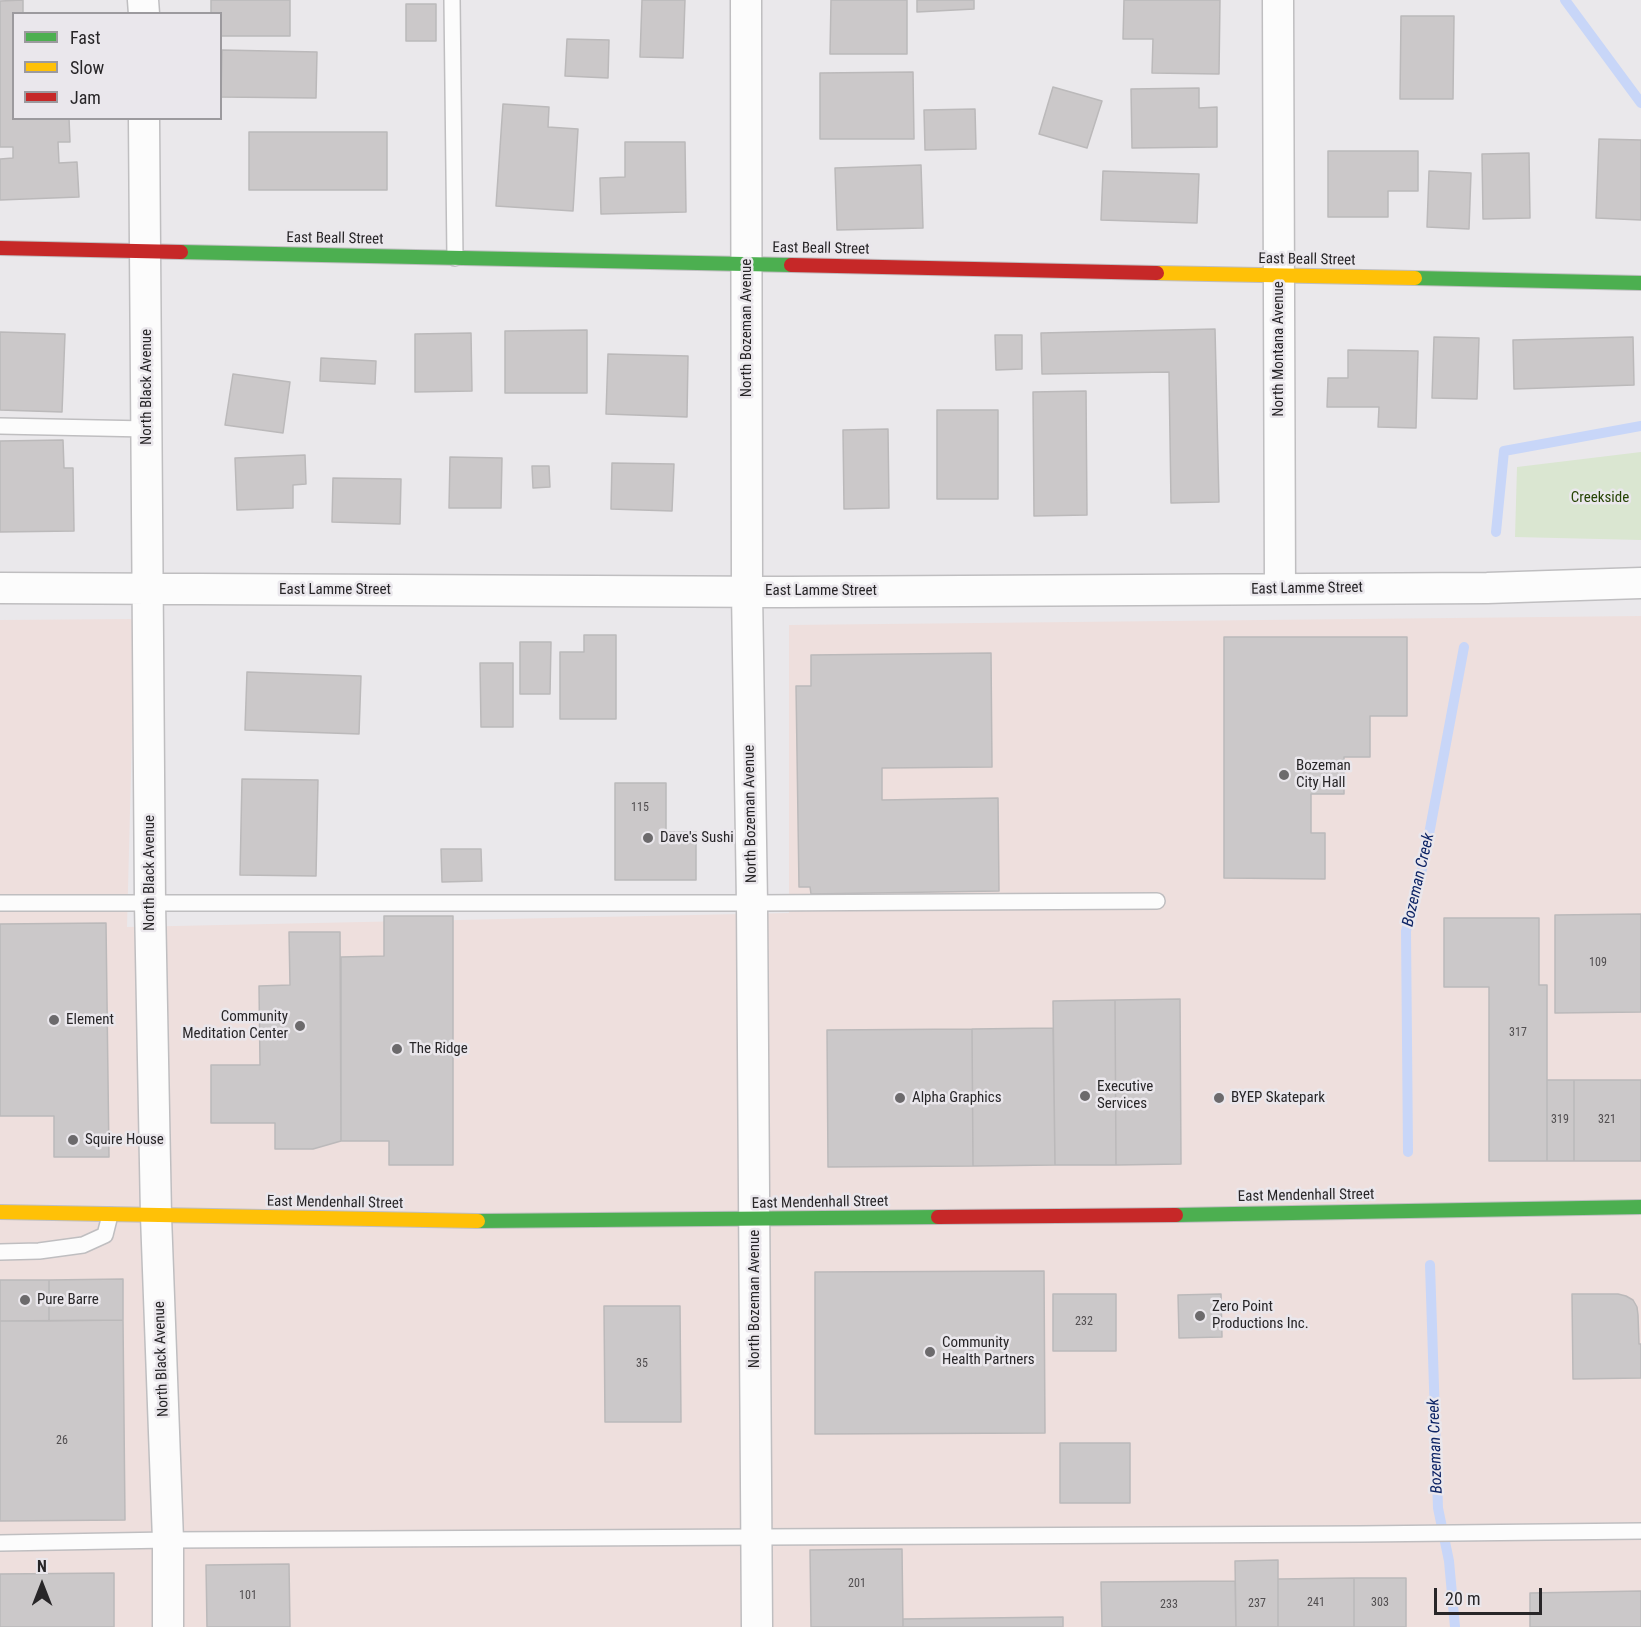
<!DOCTYPE html>
<html>
<head>
<meta charset="utf-8">
<style>
	body { margin:0 }
	#map { position:relative; width:1641px; height:1627px; overflow:hidden; background:#eae8eb; font-family:"Roboto Condensed",sans-serif }
	canvas { display:block }
	.legend { position:absolute; left:12px; top:12px; width:210px; height:108px; box-sizing:border-box; background:#eae7ec; border:2px solid #9c9a9e; margin:0; padding:8px 10px; list-style:none; font-size:18px; color:#282628 }
	.legend li { display:flex; align-items:center; gap:12px; height:30px }
	.legend b { width:30px; border:2px solid #9c9a9e }
	.north { position:absolute; left:12px; top:1555px; width:60px; height:60px; -webkit-text-stroke:4px #eae7ec; paint-order:stroke; rotate:0deg; font-size:16px; font-weight:700; line-height:24px; text-align:center; color:#282628 }
	.north::after { content:''; display:block; margin:auto; width:21px; height:27px; background:#282628; clip-path:polygon(50% 0,100% 100%,50% 72%,0 100%) }
	.scale { position:absolute; left:1434px; top:1588px; width:108px; height:27px; box-sizing:border-box; border:3px solid #282628; border-top:0; padding-left:8px; font-size:18px; line-height:21px; white-space:nowrap; color:#282628; -webkit-text-stroke:4px #eae7ec; paint-order:stroke }
</style>
</head>
<body>
<div id="map">
<canvas width="1641" height="1627"></canvas>
<ul class="legend">
<li><b style="height:8px;background:#4caf50"></b>Fast</li>
<li><b style="height:8px;background:#ffc107"></b>Slow</li>
<li><b style="height:8px;background:#c62828"></b>Jam</li>
</ul>
<div class="north">N</div>
<div class="scale">20 m</div>
</div>
<script>
const context = document.querySelector('canvas').getContext('2d');
context.lineJoin = 'round';
function fill(path, color) {
  context.fillStyle = color;
  context.fill(path, 'evenodd');
}
function strokePath(path, color, width, dash) {
  context.strokeStyle = color;
  context.lineWidth = width;
  context.lineCap = dash ? 'butt' : 'round';
  context.setLineDash(dash || []);
  context.stroke(path);
}
function label(font, color, halo, rows, align = 'center') {
  context.font = font + ' "Roboto Condensed",sans-serif';
  context.lineWidth = 5;
  context.setLineDash([]);
  context.textBaseline = 'middle';
  context.strokeStyle = halo;
  context.fillStyle = color;
  for (const [text, x, y, turn = 0] of rows) {
    context.save();
    context.translate(x, y);
    context.rotate((+turn || 0) * Math.PI / 180);
    context.textAlign = isNaN(turn) ? turn : align;
    if (halo) context.strokeText(text, 0, 0);
    context.fillText(text, 0, 0);
    context.restore();
  }
}
fill(new Path2D(`
	M1641 616V1627H0V620L135 619 127 927 789 913V625Z`), '#eedfdd');
fill(new Path2D(`
	M1641 452V540L1515 537 1517 467Z`), '#dae6d1');
strokePath(new Path2D(`
	M1565 0 1641 103
	M1496 532 1504 451 1641 426
	M1408 1152 1406 931 1424 861 1464 647
	M1430 1265 1438 1508 1449 1561 1455 1627`), '#c8d6f8', 10);
const building = new Path2D(`
	M23 0V14H14V118H69L70 142H58L59 163 77 162 79 197 0 200V159L13 158V147H0V1Z
	M211 0H290V36H220V14H211Z
	M642 0H685L683 58 640 57Z
	M831 0H907V54H830Z
	M917 0H974V9L917 12Z
	M1124 0H1220L1219 74 1152 73 1153 39H1123Z
	M406 4H436V41H406Z
	M1401 16H1454L1453 99H1400Z
	M567 39 609 40 608 78 565 76Z
	M222 50 317 52 316 98 221 97Z
	M913 72 914 139H820V73Z
	M1053 87 1102 101 1087 148 1039 134Z
	M1199 88V108L1217 107V147L1132 148 1131 89Z
	M503 104 549 107 548 127 578 129 573 211 496 206Z
	M975 109 976 149 925 150 924 110Z
	M249 132H387V190H249Z
	M1599 139 1641 140V220L1596 218Z
	M625 142H685L686 212 601 214 600 178 625 177Z
	M1328 151H1418V191H1388V217H1328Z
	M1529 153 1530 218 1483 219 1482 154Z
	M921 165 923 228 837 230 835 168Z
	M1103 171 1199 174 1197 223 1101 220Z
	M1429 171 1471 173 1469 229 1427 227Z
	M1215 329 1219 502 1171 503 1169 372 1042 374 1041 333Z
	M587 330V393H505V331Z
	M0 332 65 334 62 412 0 410Z
	M471 333 472 391 415 392V334Z
	M995 335H1022V369L996 370Z
	M1434 337 1479 338 1477 399 1432 398Z
	M1633 337 1634 385 1514 389 1513 340Z
	M1348 350 1418 351 1416 428 1378 427 1379 407H1327L1328 378H1348Z
	M608 354 688 356 687 417 606 414Z
	M321 358 376 361 375 384 320 381Z
	M233 374 290 382 283 433 225 425Z
	M1086 391 1087 515 1034 516 1033 392Z
	M937 410H998V499H937Z
	M888 429 889 508 844 509 843 430Z
	M63 440 64 468H73L74 531 0 532V441Z
	M305 455 306 484 293 485V508L237 510 235 458Z
	M450 457 502 458 501 508H449Z
	M612 463 674 464 672 511 611 509Z
	M532 466H549L550 487 533 488Z
	M333 478 401 479 400 524 332 522Z
	M584 635H616V719H560V652H584Z
	M1224 637H1407V716H1370V757H1344V794H1311V833H1325V879L1224 878Z
	M520 642H551L550 694H520Z
	M991 653 992 767 882 768V800L998 798 999 891 811 894 810 887H799L796 686H811V655Z
	M480 663H513V727H481Z
	M247 672 361 676 359 734 245 730Z
	M242 779 318 780 316 876 240 875Z
	M615 783H666V832H696V880H615Z
	M441 849H481L482 881 442 882Z
	M1641 914V1012L1555 1013V915Z
	M384 916H453V1165H389V1141H341V957L384 956Z
	M1444 918H1539V985H1547V1161H1489V987H1444Z
	M106 923 109 1157H54V1116H0V924Z
	M289 932H340L341 1141 313 1149H275V1123H211V1065H260L259 986 290 985Z
	M1180 999 1181 1164 1116 1165 1115 1000Z
	M1115 1000 1116 1165H1055L1053 1001Z
	M1053 1028 1055 1165 973 1166 972 1029Z
	M972 1029 973 1166 828 1167 827 1030Z
	M1547 1080H1574V1161H1547Z
	M1574 1080H1641V1161H1574Z
	M1044 1271 1045 1433 815 1434V1272Z
	M123 1279V1320L49 1321V1280Z
	M0 1280H49V1321H0Z
	M1053 1294H1116V1351H1053Z
	M1221 1294 1222 1337 1179 1338 1178 1295Z
	M1572 1294H1618L1626 1296 1633 1300 1637 1307 1638 1315 1639 1344H1641V1378L1573 1379Z
	M604 1306H680L681 1422H605Z
	M123 1320 125 1520 0 1521V1321Z
	M1060 1443H1130V1503H1060Z
	M902 1549 903 1627H811L810 1550Z
	M1278 1560V1627H1236L1235 1561Z
	M289 1564 290 1627H207L206 1565Z
	M114 1573V1627H0V1574Z
	M1354 1578H1406V1627H1354Z
	M1354 1578V1627H1278V1579Z
	M1235 1581 1236 1627H1102L1101 1582Z
	M1641 1591V1627H1530V1593Z
	M1063 1617V1627H903V1619Z`);
fill(building, '#cbc8c9');
strokePath(building, '#bbb9ba', 1.5);
const lane = new Path2D(`
	M452 0 455 258
	M0 426 147 429
	M0 903H752L1157 901
	M0 1252 39 1251 83 1245 105 1235 110 1215
	M0 1543 168 1540 1360 1534 1641 1531`);
const street = new Path2D(`
	M143 0 144 14
	M746 0 747 592 752 903 757 1627
	M1278 0 1280 589
	M144 118 150 903 156 1216 168 1540V1627
	M0 588 789 592 1487 588 1641 583`);
const fast = new Path2D(`
	M181 252 791 265
	M1415 278 1641 283
	M1176 1215 1641 1207
	M478 1221 938 1217`);
const slow = new Path2D(`
	M1157 273 1415 278
	M0 1212 478 1221`);
const jam = new Path2D(`
	M0 248 181 252
	M791 265 1157 273
	M938 1217 1176 1215`);
strokePath(lane, '#bfbec0', 18);
strokePath(street, '#bfbec0', 33);
strokePath(fast, '#bfbec0', 16);
strokePath(slow, '#bfbec0', 16);
strokePath(jam, '#bfbec0', 16);
strokePath(lane, '#fcfcfc', 15);
strokePath(street, '#fcfcfc', 30);
strokePath(fast, '#4caf50', 14);
strokePath(slow, '#ffc107', 14);
strokePath(jam, '#c62828', 14);
for (const [x, y, r, color] of [
	[1284,775,6,"#6c6a6c"],
	[648,838,6,"#6c6a6c"],
	[54,1020,6,"#6c6a6c"],
	[300,1026,6,"#6c6a6c"],
	[397,1049,6,"#6c6a6c"],
	[1085,1096,6,"#6c6a6c"],
	[900,1098,6,"#6c6a6c"],
	[1219,1098,6,"#6c6a6c"],
	[73,1140,6,"#6c6a6c"],
	[25,1300,6,"#6c6a6c"],
	[1200,1316,6,"#6c6a6c"],
	[930,1352,6,"#6c6a6c"]
]) {
  const dot = new Path2D();
  dot.arc(x, y, r, 0, 2 * Math.PI);
  context.fillStyle = color;
  context.fill(dot);
  strokePath(dot, '#eae7ec', 2);
}
label('12px', '#514e50', null, [
	["115",640,808],
	["109",1598,963],
	["317",1518,1033],
	["319",1560,1120],
	["321",1607,1120],
	["232",1084,1322],
	["35",642,1364],
	["26",62,1441],
	["201",857,1584],
	["101",248,1596],
	["241",1316,1603],
	["303",1380,1603],
	["237",1257,1604],
	["233",1169,1605]
]);
label('15px', '#282628', '#eae7ec', [
	["East Beall Street",335,239,1],
	["East Beall Street",821,249,1],
	["East Beall Street",1307,260,1],
	["North Bozeman Avenue",747,328,-90],
	["North Montana Avenue",1279,349,-90],
	["North Black Avenue",147,387,-90],
	["East Lamme Street",1307,589,-1],
	["East Lamme Street",335,590],
	["East Lamme Street",821,591],
	["North Bozeman Avenue",751,814,-91],
	["North Black Avenue",150,873,-90],
	["East Mendenhall Street",1306,1196,-1],
	["East Mendenhall Street",335,1203,1],
	["East Mendenhall Street",820,1203,-1],
	["North Bozeman Avenue",755,1299,-90],
	["North Black Avenue",162,1359,-92]
]);
label('15px', '#264404', '#eae7ec', [
	["Creekside",1600,498]
]);
label('15px', '#282628', '#eae7ec', [
	["Bozeman",1296,766],
	["City Hall",1296,783],
	["Dave's Sushi",660,838],
	["Community",288,1017,"right"],
	["Meditation Center",288,1034,"right"],
	["Element",66,1020],
	["The Ridge",409,1049],
	["Executive",1097,1087],
	["Services",1097,1104],
	["Alpha Graphics",912,1098],
	["BYEP Skatepark",1231,1098],
	["Squire House",85,1140],
	["Pure Barre",37,1300],
	["Zero Point",1212,1307],
	["Productions Inc.",1212,1324],
	["Community",942,1343],
	["Health Partners",942,1360]
], 'left');
label('italic 16px', '#0d2465', '#eae7ec', [
	["Bozeman Creek",1419,880,-77],
	["Bozeman Creek",1436,1446,-92]
]);
</script>
</body>
</html>
